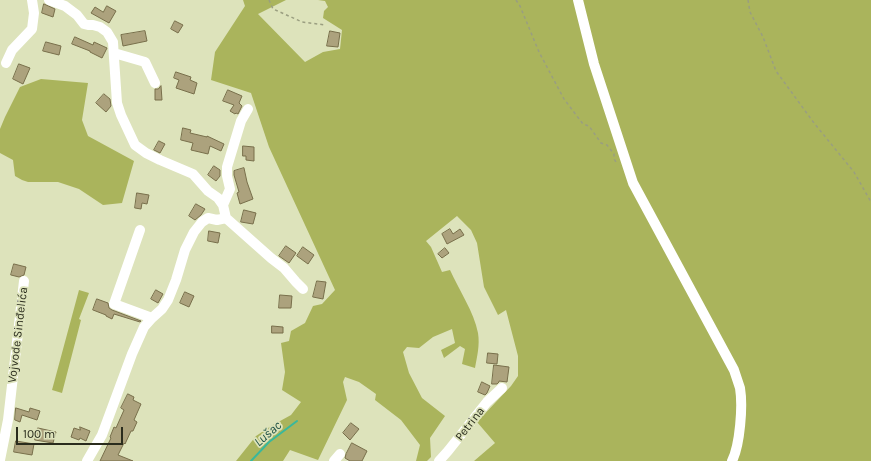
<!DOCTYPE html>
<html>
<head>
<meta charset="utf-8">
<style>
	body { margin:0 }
	#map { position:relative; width:871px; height:461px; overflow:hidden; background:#dde3bb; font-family:Karla,sans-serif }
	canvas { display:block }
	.scale { position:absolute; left:16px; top:427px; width:107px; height:18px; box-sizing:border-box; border:2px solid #2a2c1d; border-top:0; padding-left:5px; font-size:12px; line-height:14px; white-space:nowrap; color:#2a2c1d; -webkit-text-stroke:3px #dde3bb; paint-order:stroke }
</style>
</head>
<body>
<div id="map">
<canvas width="871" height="461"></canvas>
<div class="scale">100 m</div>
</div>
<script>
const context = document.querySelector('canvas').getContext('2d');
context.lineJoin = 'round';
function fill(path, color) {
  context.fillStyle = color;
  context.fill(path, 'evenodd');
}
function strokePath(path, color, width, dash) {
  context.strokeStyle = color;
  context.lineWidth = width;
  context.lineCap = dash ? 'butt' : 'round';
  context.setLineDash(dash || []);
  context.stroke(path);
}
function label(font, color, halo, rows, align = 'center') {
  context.font = font + ' Karla,sans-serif';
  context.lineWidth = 3.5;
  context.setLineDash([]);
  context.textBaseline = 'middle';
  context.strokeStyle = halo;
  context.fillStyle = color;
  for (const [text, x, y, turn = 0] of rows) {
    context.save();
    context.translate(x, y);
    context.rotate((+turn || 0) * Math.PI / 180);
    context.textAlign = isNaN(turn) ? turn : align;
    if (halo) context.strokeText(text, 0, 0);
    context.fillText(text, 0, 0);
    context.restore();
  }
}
fill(new Path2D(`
	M243 0H286L258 14 305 62 323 52 340 49 342 30 323 18 324 11 328 7 325 1 318 0H577L632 184 733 371 740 406 731 461H474L495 443 477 422 511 386 518 376V356L506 310 498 315 484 287 477 243 471 230 457 216 426 241 431 247 442 272 450 270C459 290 474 312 478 333 480 345 477 357 475 368L462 364 465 349 460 346 444 358 441 350 455 343 452 329 433 337 419 348 407 347 403 352 409 373 422 398 445 416 430 438 431 457 427 461H416L420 445 401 420 375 400 376 394 359 382 345 377 343 382 347 400 318 460 290 450 283 461H236L256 436 271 426 291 415 301 402 282 390 285 372 281 343 289 341 291 331 305 323 313 306 322 304 335 290 269 147 251 93 211 80 215 52 245 6Z
	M579 0H871V461H733L741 388 634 183Z
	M41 79 88 83 82 120 88 136 134 161 122 203 103 205 79 189 58 182H28L22 180 15 176 13 160 0 153V129L5 117 20 87Z
	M79 290 89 293 79 319 81 320 62 393 52 390Z`), '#aab45c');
strokePath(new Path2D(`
	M251 461 269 442 297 421`), '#39b89c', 2);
const building = new Path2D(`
	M44 4 55 9 53 17 42 13Z
	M107 6 116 11 109 23 91 13 95 7 103 12Z
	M175 21 183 25 178 33 171 29Z
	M145 31 147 41 123 46 121 35Z
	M330 31 340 33 338 47 327 46Z
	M75 37 93 45 94 42 107 48 102 58 90 52V51L72 44Z
	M46 42 61 46 59 55 43 51Z
	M19 64 30 68 23 84 13 79Z
	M176 72 191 77 190 80 197 83 194 94 176 88 179 80 174 78Z
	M161 86 162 100H155V89H158Z
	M228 90 242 96 239 103 242 106 238 114 236 113 235 114 230 111 234 105 223 101Z
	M104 94 110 99 111 106 106 112 96 103Z
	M183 128 191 130 190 133 207 137V136L224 144 221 151 210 146 208 154 191 150 193 143 181 140Z
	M159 141 165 144 160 153 154 150Z
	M243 146 254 147V161L246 160V156H243Z
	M214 166 220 170V176L216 181 208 175Z
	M244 168 247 182 253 199 240 204 237 193 239 192 234 175V171Z
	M137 193 149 195 147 204 142 203 141 209 135 208Z
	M196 204 205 209 201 215 195 220 189 216Z
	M244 210 256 213 253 224 241 222Z
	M450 229 453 234 460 229 464 235 447 244 442 234Z
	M209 231 220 233 218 243 208 241Z
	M286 246 296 253 289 263 279 256Z
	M303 247 314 255 308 264 297 256Z
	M445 248 449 253 442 258 438 254Z
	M14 264 26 267 24 275 19 277 11 275Z
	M317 281 326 282 323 299 313 297Z
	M156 290 163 294 158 303 151 299Z
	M185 292 194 296 189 307 180 303Z
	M280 295 292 296 291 308H279Z
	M97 299 108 303 109 308 112 310 141 321 140 322 114 314 112 319 106 316V315L93 310Z
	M272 326 283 327V333H272Z
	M488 353 498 354 497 364 487 363Z
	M494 365 509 367 507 382 499 381V382L497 384H492Z
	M482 382 490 386 487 393 485 395 478 392Z
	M128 394 134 397 133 400 141 404 134 420 137 422 133 431H131L125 444 124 443 118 455 133 461H100L111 438 110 437 114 427 116 428 124 410 121 408Z
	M16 408 29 412 30 408 40 411 37 420 22 415 20 422 15 420Z
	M351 423 359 429 350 440 343 433Z
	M80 427 90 431 86 441 80 438 79 440 71 437 74 428 80 430Z
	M38 428 56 432 53 443 35 440Z
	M16 441 34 444 32 455 14 452Z
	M352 443 367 451 362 461H350L345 458 346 454Z`);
fill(building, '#aca27d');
strokePath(building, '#786f4b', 1);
strokePath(new Path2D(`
	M269 0 273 9 280 12 302 22 326 25
	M516 0 520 6 539 52 564 99 583 124 589 126 601 143 607 145 614 154V159L616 162
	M748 0 750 12 763 37 776 71 814 123 854 172 871 202`), '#9a9e80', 1.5, [3, 3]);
strokePath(new Path2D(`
	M49 0 65 6 77 15 84 24 88 25H93L100 27 107 32 113 42 114 58 117 103 121 115 135 145 146 153 160 160 193 174 208 191 218 198 223 205 226 218 271 258 284 268 296 282 303 289
	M578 0 594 64 633 183 734 370C736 376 738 382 740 388 743 406 740 445 732 461
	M114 53 145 62 155 83
	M6 63 12 50 32 29 34 13 32 0
	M223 205 230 189 227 176V167L241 121 248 109
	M140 230 114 304 152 318
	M0 460 8 420 24 281
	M87 461 102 435 132 354 144 327 152 318 162 309 168 300 176 280 185 250 194 232 202 222 208 218 217 220 226 218
	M334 461 340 454
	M439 461 448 451 487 402 502 388`), '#fff', 10);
label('12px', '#2a2c1d', '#dde3bb', [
	["Vojvode Sinđelića",18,335,-83],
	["Petrina",470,424,-52]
]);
label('italic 13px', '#1e5245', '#dde3bb', [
	["Lušac",268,434,-41]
]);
</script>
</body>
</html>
